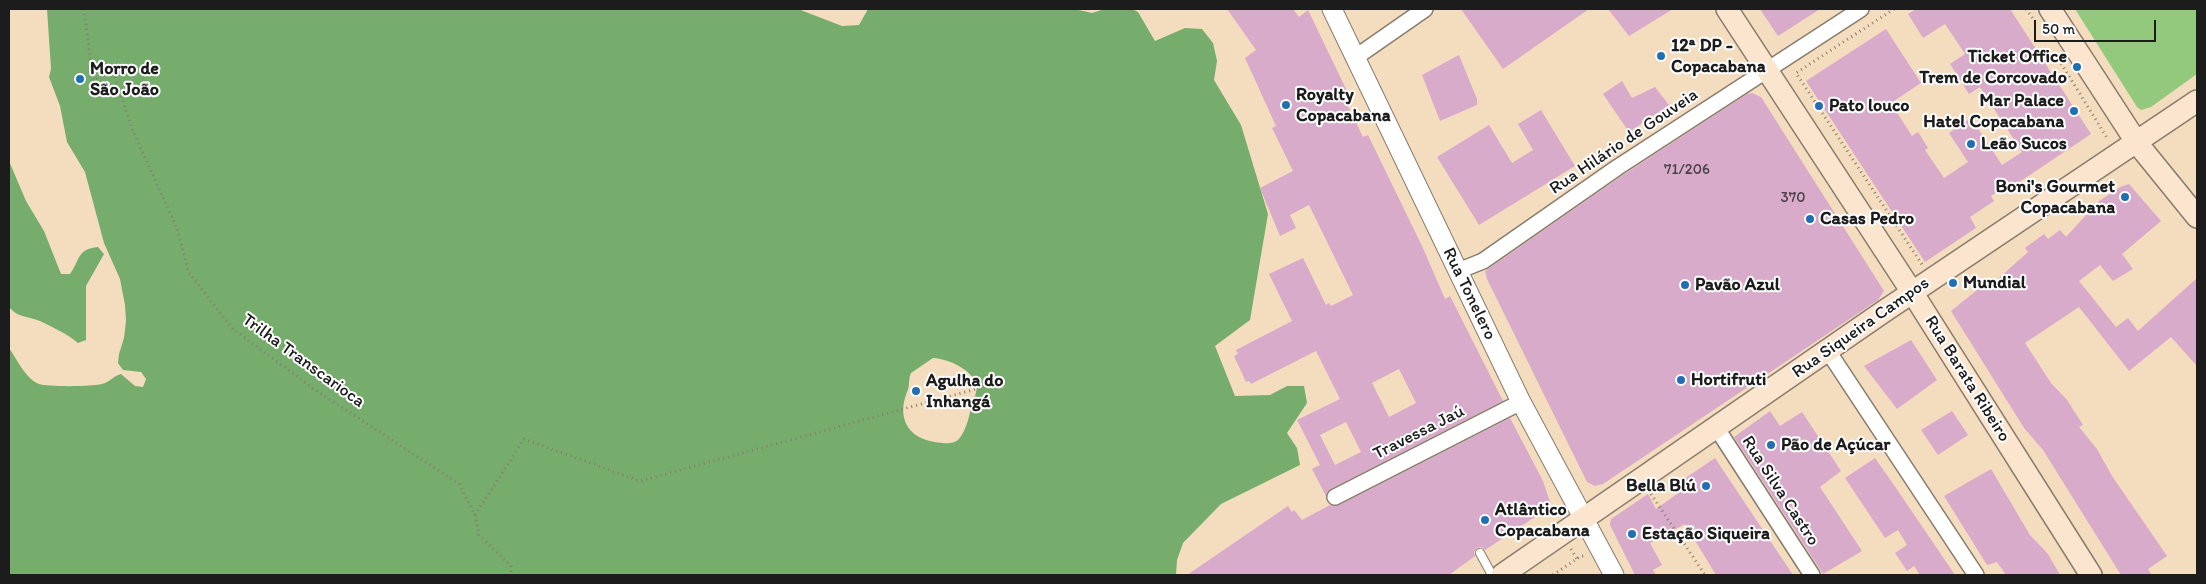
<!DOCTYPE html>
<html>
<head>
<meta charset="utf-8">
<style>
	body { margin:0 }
	#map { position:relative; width:2206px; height:584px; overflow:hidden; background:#f4dcbe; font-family:Itim,sans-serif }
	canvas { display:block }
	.frame { position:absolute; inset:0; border:10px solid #1c1c1c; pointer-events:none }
	.scale { position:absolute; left:2034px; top:20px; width:122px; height:22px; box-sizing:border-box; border:2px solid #1c1c1c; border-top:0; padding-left:6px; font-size:15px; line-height:18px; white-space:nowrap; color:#1c1c1c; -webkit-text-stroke:4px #fff; paint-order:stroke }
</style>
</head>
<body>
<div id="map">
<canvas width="2206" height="584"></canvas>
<div class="frame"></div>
<div class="scale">50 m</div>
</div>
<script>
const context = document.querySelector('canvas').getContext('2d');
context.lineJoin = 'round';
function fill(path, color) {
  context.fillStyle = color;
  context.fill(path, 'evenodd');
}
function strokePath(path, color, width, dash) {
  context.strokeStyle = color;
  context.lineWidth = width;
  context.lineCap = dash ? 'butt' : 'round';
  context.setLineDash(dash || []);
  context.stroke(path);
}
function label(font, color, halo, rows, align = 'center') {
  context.font = font + ' Itim,sans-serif';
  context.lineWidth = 4;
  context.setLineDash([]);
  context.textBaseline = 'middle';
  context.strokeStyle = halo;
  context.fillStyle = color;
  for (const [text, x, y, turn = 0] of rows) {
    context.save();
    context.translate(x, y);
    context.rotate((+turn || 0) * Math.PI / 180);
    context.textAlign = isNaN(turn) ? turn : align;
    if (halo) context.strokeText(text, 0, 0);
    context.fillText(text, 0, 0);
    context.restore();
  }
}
fill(new Path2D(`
	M2075 9H2197V74L2151 107 2141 110 2137 107Z`), '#93c97c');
fill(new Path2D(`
	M47 9H798L842 26 859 25 868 9H1074L1092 13 1105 9H1132L1138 12 1155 41 1185 28 1202 29 1213 43 1217 61 1214 80 1241 125 1268 214 1250 320 1215 346 1235 396 1270 395 1287 386H1304L1307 403 1287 433 1297 448 1300 465 1221 504 1183 543 1177 560 1176 575H9V348C17 359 25 378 39 384 48 387 96 387 105 383 111 381 113 376 121 374L135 386 143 387 146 379 141 372 123 370 118 363 119 354 124 338 126 321 125 305 120 279 104 243 85 172 67 142 60 106 49 77 51 69ZM933 358C949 359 971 369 977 385 977 393 973 400 971 408 969 418 965 433 958 440 952 445 942 443 935 442 907 438 897 417 907 392 910 386 908 380 911 373Z
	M9 161 26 201 44 231 61 274H70C80 260 77 249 98 247L104 254 86 286V340L78 343C66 333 54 328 40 321 28 316 18 318 9 307Z`), '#76ad6c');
fill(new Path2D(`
	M1227 9H1293L1299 17 1308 10 1347 91 1342 94 1363 137 1368 135 1422 246 1445 299 1450 296 1503 401 1331 489 1326 496 1312 469 1320 465 1297 420 1340 399 1316 351 1251 384 1249 381 1246 382 1234 356 1238 354 1236 350 1292 321 1269 274 1303 258 1326 305 1329 303 1331 306 1353 295 1309 205 1290 215 1296 228 1280 236 1260 188 1293 171 1272 128 1276 126 1245 58 1256 50ZM1399 369 1416 403 1389 417 1372 383ZM1346 422 1361 452 1335 465 1320 435Z
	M1461 9H1589L1503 69Z
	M1608 9H1673L1629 36Z
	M1760 9H1820L1778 36Z
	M1916 9H2010L2091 134 2015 185 2013 182 1991 196 1994 201 1970 217 1976 228 1925 262 1806 81 1886 29 1921 83 1891 103 1912 136 1918 132 1928 148 1925 150 1944 178 1968 162 1949 133 1971 118 2002 165 2022 152 1980 87 1969 94 1950 64 1965 54 1945 24 1923 38 1908 14Z
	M1459 55 1477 99V105L1440 121 1422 75Z
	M1622 81 1632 98 1655 87 1669 105 1629 132 1603 94Z
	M1752 93 1761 97 1884 291 1878 300 1603 484 1595 486 1587 482 1487 279 1485 271 1623 175 1747 94Z
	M1541 110 1575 166 1479 225 1437 157 1489 125 1512 163 1533 150 1518 124Z
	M2129 184 2161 221 2122 254 2133 269 2113 281 2100 265 2079 281 2116 327 2128 318 2138 331 2197 278V366L2171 337 2129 371 2079 307 2025 343 2051 383 2067 400 2083 425 2079 427 2097 449 2112 476 2167 556 2148 569 2152 575H2121L2043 450 2024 428 1951 311 1987 282 1991 285 2028 252 2025 248 2044 234 2048 239 2060 230 2066 237 2099 201 2120 187Z
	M1911 340 1937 380 1897 409 1864 366Z
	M1770 411 1780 426 1802 412 1841 471 1820 487 1862 551 1823 574 1734 437Z
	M1952 411 1968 435 1938 455 1921 430Z
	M1510 418 1543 481 1550 502V507L1485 550 1481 547 1477 548 1474 552 1475 556 1449 575H1187L1288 506 1292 512 1294 510 1302 520 1330 505H1339Z
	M1715 458 1793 575H1716L1685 524 1650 543 1662 565 1653 570 1656 575H1635L1610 525 1611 519 1648 494 1656 509 1688 486 1684 479Z
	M1875 458 1896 488 1955 575H1920L1914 566 1907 571 1895 553 1907 545 1898 530 1885 538 1845 478Z
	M1991 469 2030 535 2048 554 2060 575H2006L1997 562 1987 565 1944 496Z`), '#d8abcb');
const service = new Path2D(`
	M1480 553 1492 575`);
const minor = new Path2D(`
	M1356 57 1425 9
	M1458 271 1483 261 1618 167 1861 9
	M1828 351 1976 575
	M1716 427 1812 575
	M1335 497 1521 402`);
const tertiary = new Path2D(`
	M1332 9 1521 402 1614 575`);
const secondary = new Path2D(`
	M1727 9 1912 292 2091 575
	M2050 9 2137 143 2197 217
	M1502 575 1883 312 2197 101`);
strokePath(service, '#887c6d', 10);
strokePath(minor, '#887c6d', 18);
strokePath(tertiary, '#887c6d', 21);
strokePath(secondary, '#887c6d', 24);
strokePath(new Path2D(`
	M84 9 93 80 113 71 132 129 177 228 189 273 233 329 314 389 459 484 475 515 479 535 511 566V575
	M1894 9 1796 73 1923 266
	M2026 9 2034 20
	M2056 55 2107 138
	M1651 494 1705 575
	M475 515 524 439 640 481 991 385
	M1571 549 1577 559
	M1553 575 1581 556H1584`), '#887c6d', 3, [1, 4]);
strokePath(service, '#fff', 8);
strokePath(minor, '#fff', 15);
strokePath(tertiary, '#fff', 19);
strokePath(secondary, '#fce5cf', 21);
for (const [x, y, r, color] of [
	[1661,56,5,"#1f6fb2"],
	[2077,67,5,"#1f6fb2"],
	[80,79,5,"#1f6fb2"],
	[1286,105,5,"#1f6fb2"],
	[1819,106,5,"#1f6fb2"],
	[2074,111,5,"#1f6fb2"],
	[1971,144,5,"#1f6fb2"],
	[2125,197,5,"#1f6fb2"],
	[1810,219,5,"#1f6fb2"],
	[1953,283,5,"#1f6fb2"],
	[1685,285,5,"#1f6fb2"],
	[1681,380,5,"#1f6fb2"],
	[916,391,5,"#1f6fb2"],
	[1771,445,5,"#1f6fb2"],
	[1706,486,5,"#1f6fb2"],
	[1485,520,5,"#1f6fb2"],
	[1632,534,5,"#1f6fb2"]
]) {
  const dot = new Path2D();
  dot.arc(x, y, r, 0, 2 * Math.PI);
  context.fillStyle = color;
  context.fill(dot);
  strokePath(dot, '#fff', 2);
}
label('15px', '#4b4048', null, [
	["71/206",1687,170],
	["370",1793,198]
]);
label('bold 18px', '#1c1c1c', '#fff', [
	["12ª DP -",1671,46],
	["Copacabana",1671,67],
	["Ticket Office",2067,57,"right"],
	["Trem de Corcovado",2067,78,"right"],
	["Morro de",90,69],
	["São João",90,90],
	["Royalty",1296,95],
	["Copacabana",1296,116],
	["Mar Palace",2064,101,"right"],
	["Hatel Copacabana",2064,122,"right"],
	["Pato louco",1829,106],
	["Leão Sucos",1981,144],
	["Boni's Gourmet",2115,187,"right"],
	["Copacabana",2115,208,"right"],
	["Casas Pedro",1820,219],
	["Mundial",1963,283],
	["Pavão Azul",1695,285],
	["Hortifruti",1691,380],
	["Agulha do",926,381],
	["Inhangá",926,402],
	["Pão de Açúcar",1781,445],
	["Bella Blú",1696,486,"right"],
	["Atlântico",1495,510],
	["Copacabana",1495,531],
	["Estação Siqueira",1642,534]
], 'left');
label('18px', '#1c1c1c', '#fff', [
	["Rua Hilário de Gouveia",1624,142,-34],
	["Rua Tonelero",1469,294,64],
	["Rua Siqueira Campos",1861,328,-35],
	["Trilha Transcarioca",303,361,36],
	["Rua Barata Ribeiro",1967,379,58],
	["Travessa Jaú",1419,433,-27],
	["Rua Silva Castro",1780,491,57]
]);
</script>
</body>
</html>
